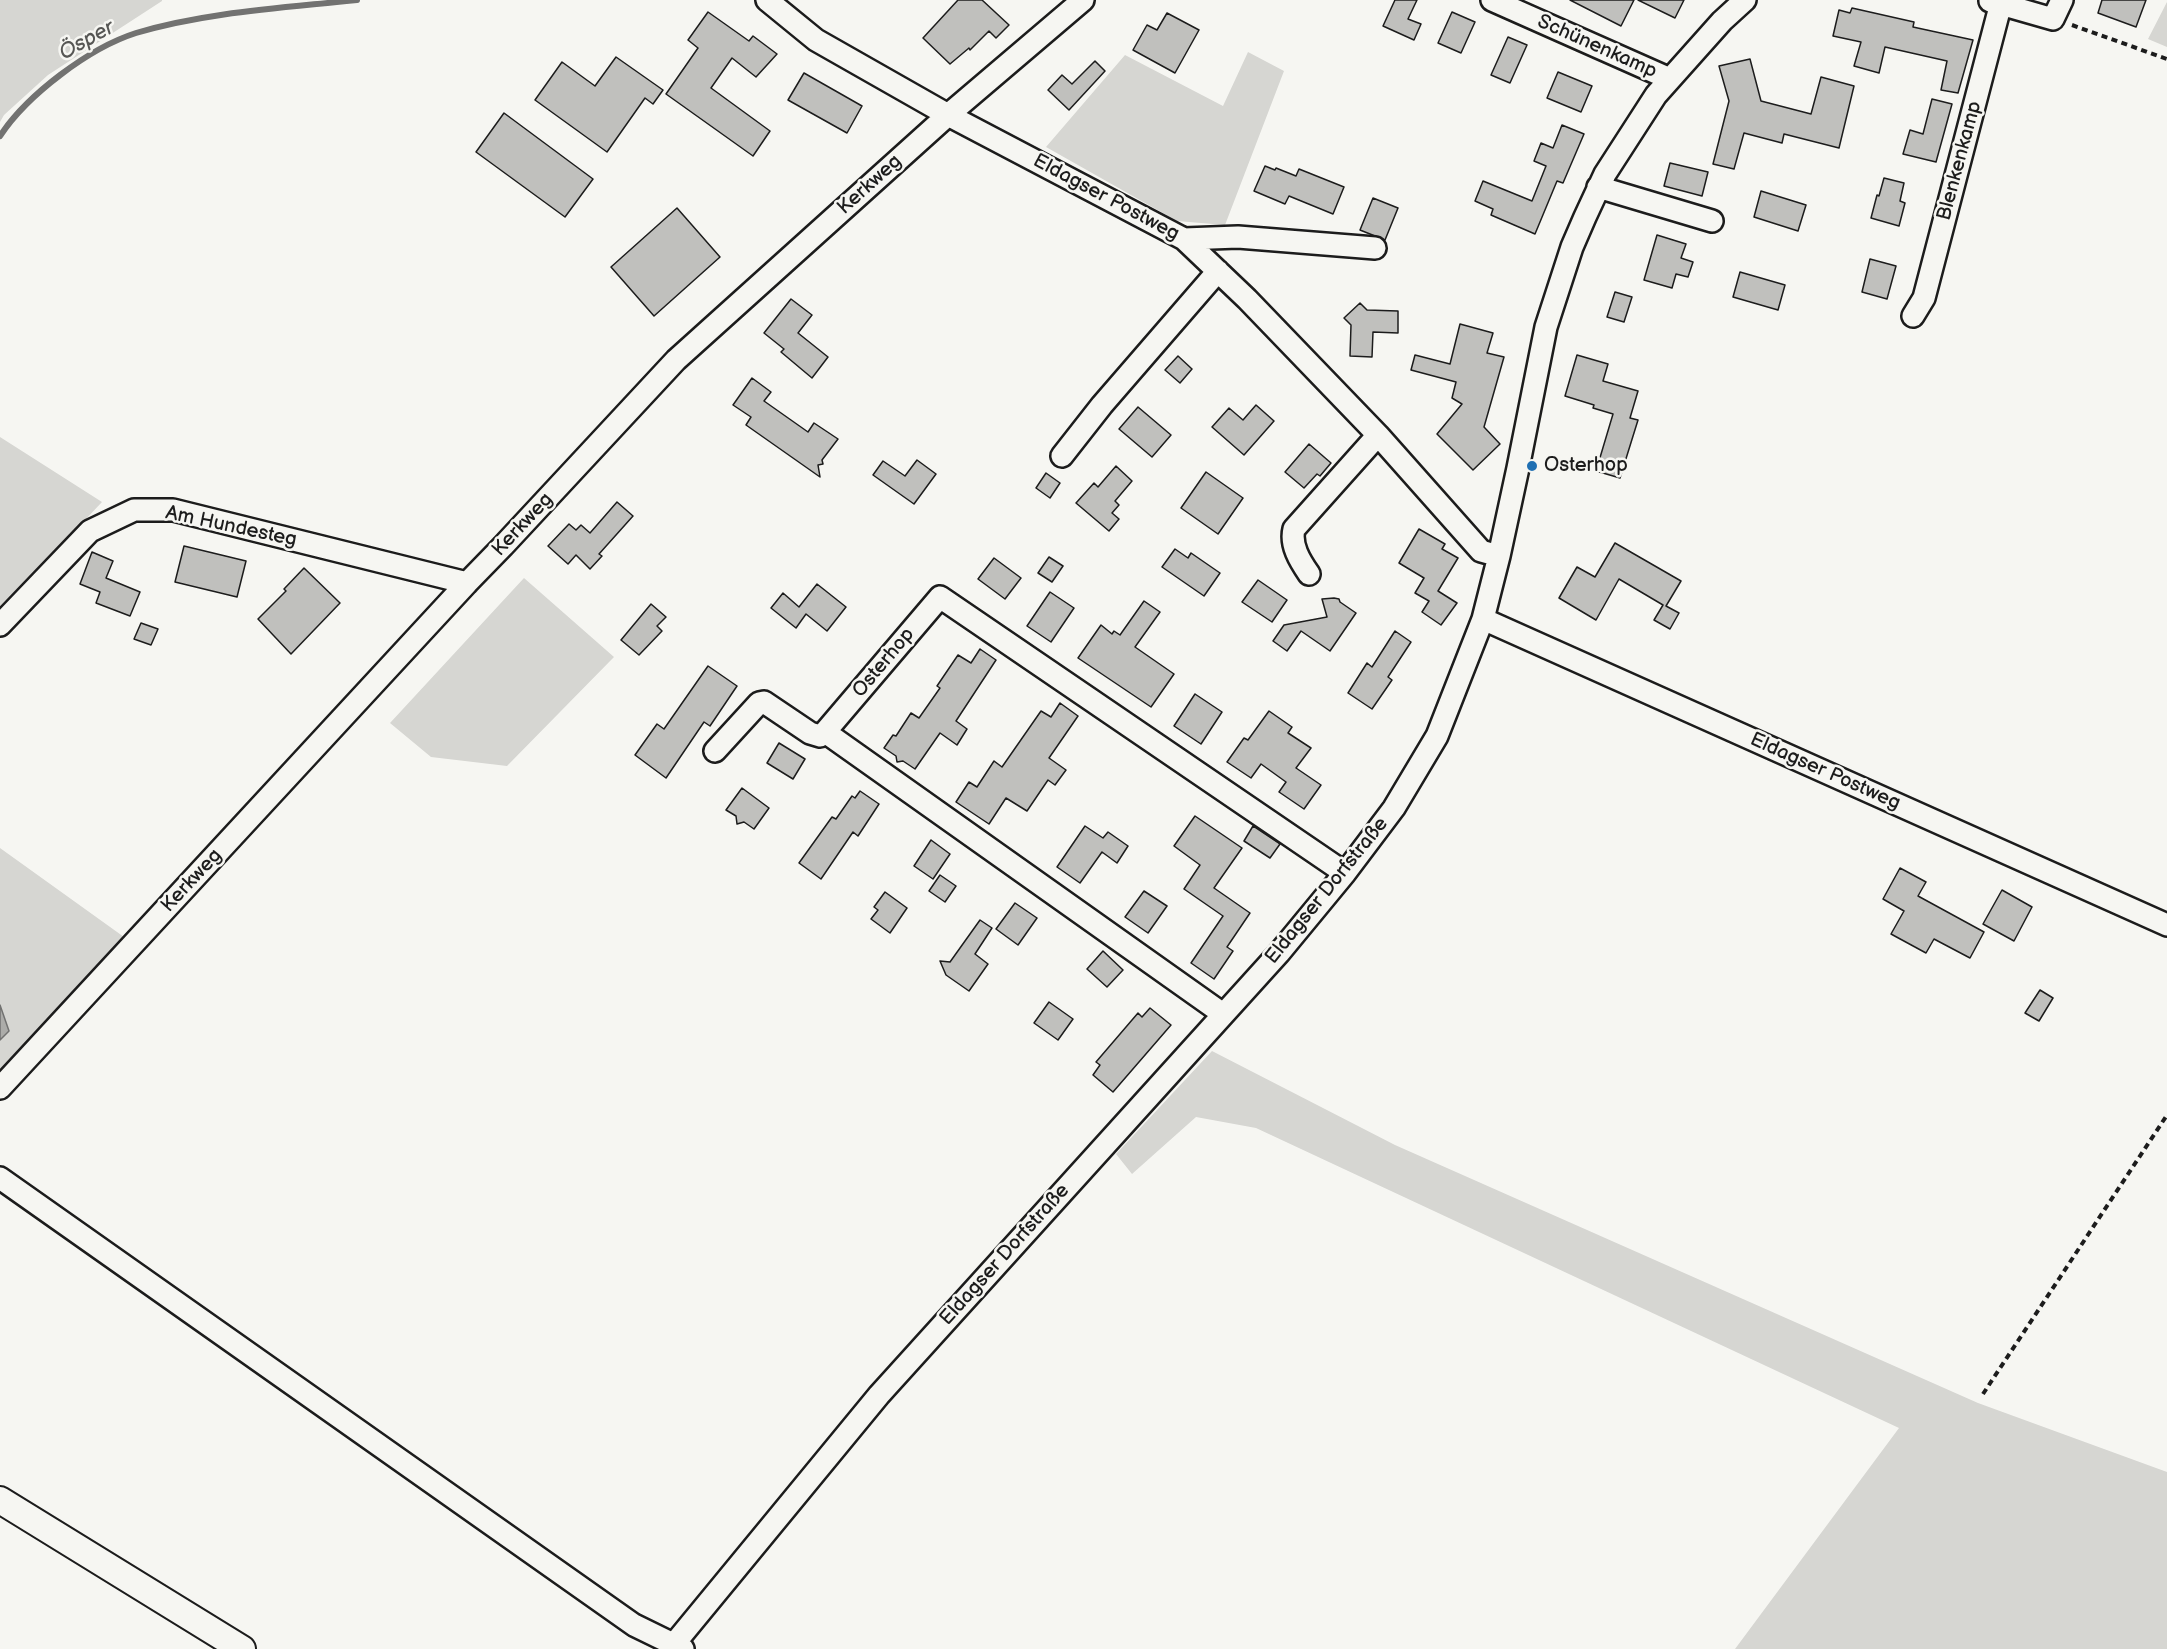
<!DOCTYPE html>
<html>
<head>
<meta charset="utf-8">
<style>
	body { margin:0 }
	canvas { display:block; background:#f6f6f2 }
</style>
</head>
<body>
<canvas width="2167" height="1649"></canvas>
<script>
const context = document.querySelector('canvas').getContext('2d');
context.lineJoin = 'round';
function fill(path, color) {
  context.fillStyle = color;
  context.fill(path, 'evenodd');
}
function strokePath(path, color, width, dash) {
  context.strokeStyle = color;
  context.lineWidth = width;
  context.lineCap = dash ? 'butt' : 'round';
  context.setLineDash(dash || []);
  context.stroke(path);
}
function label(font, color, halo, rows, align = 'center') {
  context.font = font + ' "Balsamiq Sans",sans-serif';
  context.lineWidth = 5;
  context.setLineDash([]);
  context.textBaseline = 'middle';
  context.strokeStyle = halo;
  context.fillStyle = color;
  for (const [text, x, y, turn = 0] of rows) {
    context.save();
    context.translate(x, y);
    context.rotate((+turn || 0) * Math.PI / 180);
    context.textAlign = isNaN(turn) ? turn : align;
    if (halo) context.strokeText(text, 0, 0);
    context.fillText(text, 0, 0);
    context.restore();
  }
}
fill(new Path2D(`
	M0 0H162V1L48 75 4 115 0 122Z
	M2167 2V47L2148 39Z
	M1248 52 1284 71 1225 225 1177 221 1046 147 1125 55 1223 106Z
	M0 437 102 502 0 610Z
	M524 578 614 657 507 766 431 757 390 723Z
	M0 848 124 937 0 1072V1040L9 1030 0 1005Z
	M1212 1051 1395 1145 1978 1403 2167 1472V1649H1735L1899 1428 1256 1128 1196 1117 1132 1174 1116 1154Z`), '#d6d6d2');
const water = new Path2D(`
	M0 1005 9 1031 0 1040Z`);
fill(water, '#acaca9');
strokePath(water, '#727271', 1.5);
strokePath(new Path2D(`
	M0 136C27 95 89 48 136 33 207 12 283 8 357 0`), '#727271', 6);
const building = new Path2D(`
	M958 0H982L1009 25 996 38 989 31 970 50 969 48 950 64 923 38Z
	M1395 0H1417L1408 19 1421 24 1414 40 1383 26Z
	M1570 0H1634L1621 26Z
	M1638 0H1684L1675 18Z
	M2102 0H2146L2136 27 2098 13Z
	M1852 8 1914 22 1913 27 1973 40 1958 93 1941 90 1947 61 1885 47 1879 73 1854 66 1861 42 1833 36 1839 10 1850 13Z
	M708 12 749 41 753 36 777 54 756 77 732 58 711 88 770 131 753 156 666 94 698 48 688 40Z
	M1452 12 1475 22 1461 53 1438 43Z
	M1167 13 1199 30 1175 73 1133 50 1147 25 1157 30Z
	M1508 37 1527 45 1510 83 1491 75Z
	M616 57 663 90 653 104 645 98 607 152 535 100 562 62 595 86Z
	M1750 59 1761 101 1811 114 1821 77 1854 86 1839 148 1784 134 1782 143 1744 133 1734 169 1713 164 1729 101 1719 66Z
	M1095 61 1105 71 1069 110 1048 90 1062 75 1072 84Z
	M1558 72 1592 86 1581 112 1547 98Z
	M804 73 862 106 847 133 788 100Z
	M1932 99 1952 104 1936 162 1903 154 1910 130 1923 134Z
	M504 113 593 179 565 217 476 152Z
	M1562 125 1584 134 1563 183 1557 181 1535 234 1491 215 1493 209 1475 201 1483 181 1532 201 1546 166 1534 161 1541 143 1553 148Z
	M1670 163 1708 172 1702 196 1664 186Z
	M1265 166 1275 170 1276 168 1296 176 1299 169 1344 187 1333 214 1289 196 1285 204 1254 191Z
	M1884 178 1904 183 1900 201 1905 203 1899 226 1871 218 1877 195 1879 196Z
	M1761 191 1806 205 1798 231 1754 217Z
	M1373 198 1398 208 1385 240 1360 230Z
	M677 208 720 257 654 316 611 267Z
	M1657 235 1686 244 1681 258 1693 262 1688 277 1676 274 1672 288 1644 280Z
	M1870 259 1896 266 1887 299 1862 292Z
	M1740 272 1785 285 1778 310 1733 297Z
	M1615 292 1632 297 1624 322 1607 317Z
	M791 299 812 315 798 333 828 357 812 378 781 352 784 349 764 333Z
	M1360 303 1367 310 1398 311V333L1373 332 1372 357 1350 356 1351 325 1344 318Z
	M1460 324 1493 333 1487 353 1504 357 1484 427 1500 444 1473 470 1437 434 1462 404 1452 398 1456 382 1411 370 1415 355 1450 364Z
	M1577 355 1608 364 1603 381 1638 391 1630 418 1638 420 1620 478 1596 471 1613 414 1593 408 1594 405 1565 396Z
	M1178 356 1192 369 1180 383 1165 370Z
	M752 378 771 392 764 401 808 432 814 423 838 439 822 460 823 464 818 465 820 477 746 425 751 417 733 405Z
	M1256 405 1274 421 1244 455 1212 427 1229 408 1243 420Z
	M1138 407 1171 435 1152 457 1119 429Z
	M1309 444 1331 463 1320 476 1317 474 1304 488 1285 472Z
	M917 460 936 474 914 504 873 475 883 461 905 476Z
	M1116 466 1132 481 1115 501 1119 505 1112 513 1119 519 1109 531 1076 503 1094 483 1098 487Z
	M1206 472 1243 498 1218 534 1181 508Z
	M1046 473 1060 483 1050 498 1036 488Z
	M617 502 633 516 599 554 602 556 590 569 576 555 568 564 548 546 569 524 576 530 581 525 590 533Z
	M1419 529 1445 544 1442 549 1458 558 1438 591 1457 603 1441 625 1422 612 1429 601 1415 593 1424 578 1399 563Z
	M1615 543 1681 581 1666 606 1679 613 1670 629 1654 620 1663 605 1619 579 1596 620 1559 598 1577 567 1595 577Z
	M184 546 246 561 237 597 175 582Z
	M1175 549 1188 558 1191 553 1220 573 1204 596 1162 567Z
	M92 552 113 561 106 578 140 592 130 616 96 603 100 592 80 584Z
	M1049 557 1063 566 1052 582 1038 573Z
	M994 558 1021 578 1005 599 978 579Z
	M304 568 340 603 291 654 258 619 286 591 284 589Z
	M1258 580 1287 600 1272 622 1242 602Z
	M817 584 846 607 827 631 806 614 796 628 771 608 783 593 799 607Z
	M1050 592 1074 608 1051 642 1027 626Z
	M1334 598 1339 599 1340 602 1356 613 1330 651 1301 631 1287 651 1273 641 1284 625 1327 617 1322 599Z
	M1144 601 1160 612 1135 647 1174 674 1151 707 1078 658 1101 625 1112 634 1114 631 1120 635Z
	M651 604 666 617 657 626 662 631 639 655 621 640Z
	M141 623 158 629 151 645 134 639Z
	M1395 631 1411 642 1388 677 1392 680 1372 709 1348 693 1367 663 1372 667Z
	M980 649 996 660 956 721 967 729 957 745 940 733 915 769 903 761 897 762 896 756 884 748 893 735 896 736 911 713 919 718 940 688 937 686 958 655 971 663Z
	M708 666 737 686 710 726 704 722 666 778 635 755 657 724 664 729Z
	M1195 694 1222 712 1201 744 1174 726Z
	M1060 703 1078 716 1049 758 1066 770 1055 785 1048 780 1027 811 1006 798 989 824 956 802 969 782 977 787 994 761 1002 767 1041 711 1051 717Z
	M1269 711 1292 727 1288 733 1311 748 1296 768 1321 785 1304 809 1279 792 1286 782 1261 764 1251 778 1227 762 1244 738 1248 740Z
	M779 743 805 759 793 779 767 763Z
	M742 788 769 808 754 829 744 822 737 824 736 816 726 810Z
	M860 791 879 804 858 836 853 832 821 879 799 863 832 817 836 819 852 796 855 798Z
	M1195 816 1242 848 1214 888 1250 913 1227 947 1233 951 1214 979 1191 963 1223 916 1184 889 1200 865 1174 846Z
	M1085 826 1103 838 1108 832 1128 846 1117 863 1102 852 1080 883 1057 867Z
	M1253 826 1280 844 1270 858 1244 841Z
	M931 840 950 854 933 879 914 866Z
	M1900 868 1926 882 1918 896 1984 932 1970 958 1934 939 1926 953 1891 934 1904 911 1883 899Z
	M940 875 956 886 945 902 929 891Z
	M2002 890 2032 907 2014 941 1983 924Z
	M1144 891 1167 906 1148 933 1125 917Z
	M885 892 907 908 890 933 871 919 878 910 874 907Z
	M1015 903 1037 918 1018 945 996 929Z
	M980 920 992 928 975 954 988 964 969 991 946 975 940 961 950 962Z
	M1103 951 1123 970 1107 987 1087 969Z
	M2040 990 2053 998 2039 1021 2025 1013Z
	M1049 1002 1073 1019 1058 1040 1034 1023Z
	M1150 1008 1171 1025 1113 1092 1093 1075 1100 1065 1096 1062 1138 1013 1142 1017Z`);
fill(building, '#c0c0bd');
strokePath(building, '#1c1c1c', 1.5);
const minor = new Path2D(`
	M767 0 816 40 948 115 1184 239 1247 299 1378 435 1481 551 1499 556
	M1492 0 1670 79
	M1990 1 2053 19 2062 0
	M1598 187 1712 221
	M1184 239 1238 237 1375 248
	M1913 316 1924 298 2001 3
	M1062 456 1102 405 1218 271
	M1309 574C1300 561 1290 545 1294 529L1378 435
	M1483 619 2167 925
	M0 625 90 531 134 510H173L467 583
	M715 751 759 703 764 702 810 733 820 736 825 732
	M1223 1014 825 732 940 597 1345 873
	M0 1088 467 583 503 546 676 360 948 115 1083 0
	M0 1178 634 1625 683 1649
	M670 1649 879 1395 1279 953 1345 873 1394 808 1437 736 1483 619 1499 556 1518 468 1546 327 1572 247 1585 217 1605 174 1656 95 1722 21 1745 0`);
const major = new Path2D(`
	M0 1500 242 1649`);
strokePath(minor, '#1c1c1c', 26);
strokePath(major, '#1c1c1c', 30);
strokePath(new Path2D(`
	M2072 25 2167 59
	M1983 1394 2167 1115`), '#1c1c1c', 4, [6, 4.5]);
strokePath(minor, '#f6f6f2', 21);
strokePath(major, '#f6f6f2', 26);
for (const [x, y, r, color] of [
	[1532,466,6,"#1f6fb2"]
]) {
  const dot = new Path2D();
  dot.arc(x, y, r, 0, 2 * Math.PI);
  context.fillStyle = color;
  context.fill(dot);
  strokePath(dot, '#f6f6f2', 2);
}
label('20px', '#1c1c1c', '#f6f6f2', [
	["Schünenkamp",1597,47,24],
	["Blenkenkamp",1960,161,-75],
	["Kerkweg",870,185,-42],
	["Eldagser Postweg",1106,198,28],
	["Kerkweg",523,525,-47],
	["Am Hundesteg",231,527,12],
	["Osterhop",884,663,-50],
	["Eldagser Postweg",1825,772,24],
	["Kerkweg",192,881,-47],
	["Eldagser Dorfstraße",1327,891,-51],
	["Eldagser Dorfstraße",1005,1255,-48]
]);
label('20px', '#1c1c1c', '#f6f6f2', [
	["Osterhop",1544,466]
], 'left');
label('italic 21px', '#565654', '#f6f6f2', [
	["Ösper",87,41,-29]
]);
</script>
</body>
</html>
